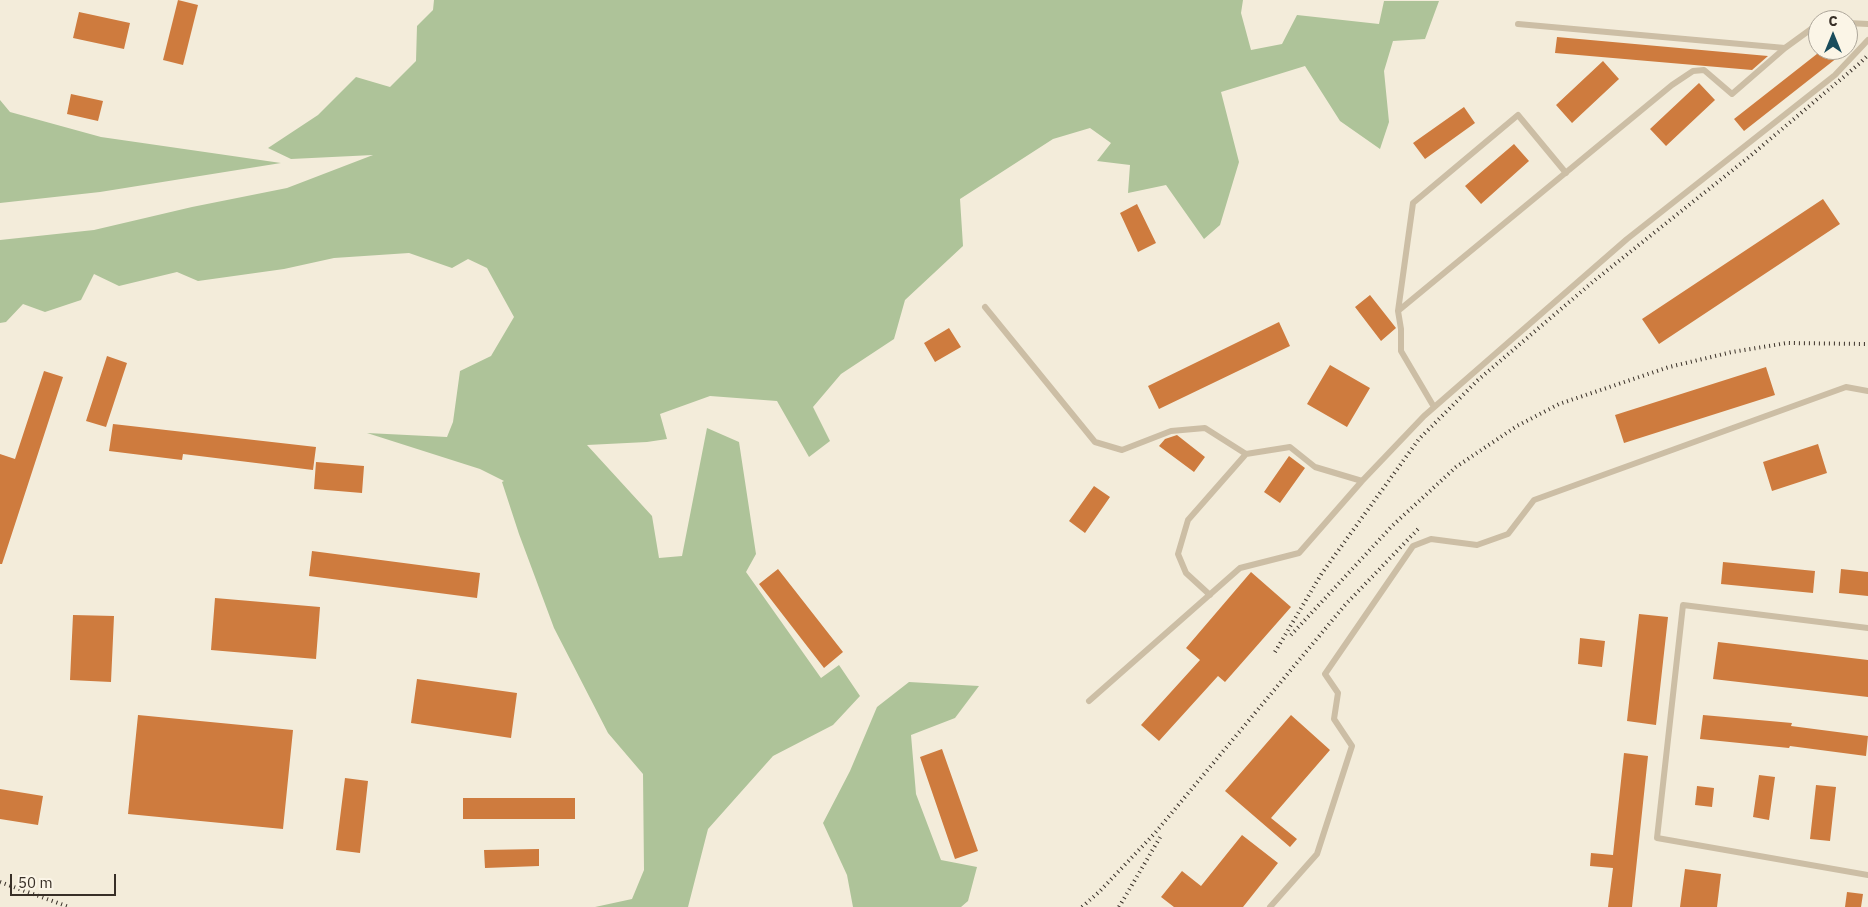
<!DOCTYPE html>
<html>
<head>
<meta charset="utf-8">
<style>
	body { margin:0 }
	#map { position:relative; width:1868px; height:907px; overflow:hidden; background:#f3ecda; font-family:"IBM Plex Sans",sans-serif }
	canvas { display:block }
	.north { position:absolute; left:1808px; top:10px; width:50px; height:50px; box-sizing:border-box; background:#fbf5e7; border:1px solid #ada69a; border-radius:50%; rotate:0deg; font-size:14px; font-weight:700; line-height:20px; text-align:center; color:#382f27 }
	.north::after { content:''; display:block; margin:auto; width:18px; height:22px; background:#1a4c5c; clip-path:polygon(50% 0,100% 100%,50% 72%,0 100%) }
	.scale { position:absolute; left:10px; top:874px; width:106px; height:22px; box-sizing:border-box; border:2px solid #382f27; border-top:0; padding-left:6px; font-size:15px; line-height:18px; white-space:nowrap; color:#382f27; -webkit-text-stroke:4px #fbf5e7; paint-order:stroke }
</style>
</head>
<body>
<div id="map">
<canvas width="1868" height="907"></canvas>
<div class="north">С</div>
<div class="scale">50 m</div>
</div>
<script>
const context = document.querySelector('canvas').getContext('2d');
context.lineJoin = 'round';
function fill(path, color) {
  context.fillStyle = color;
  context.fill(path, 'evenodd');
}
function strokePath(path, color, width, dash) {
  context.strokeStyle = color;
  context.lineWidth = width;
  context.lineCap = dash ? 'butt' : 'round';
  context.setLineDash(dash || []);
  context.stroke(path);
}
fill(new Path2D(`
	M434 0H1243L1241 13 1251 50 1282 44 1297 15 1379 24 1384 1H1439L1425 39 1393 41 1384 71 1389 122 1380 149 1340 121 1305 66 1221 92 1239 162 1220 225 1204 239 1166 185 1128 193 1130 165 1097 161 1111 143 1090 128 1053 139 960 199 963 246 905 300 894 339 841 374 813 407 830 441 809 457 777 401 710 396 660 414 667 439 647 442 587 445 652 516 659 558 682 556 707 428 739 442 756 554 746 572 821 678 839 665 860 696 833 725 773 756 708 829 688 907H595L632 899 644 870 643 774 608 733 554 628 519 534 502 482 504 481 480 469 367 433 447 437 453 422 460 371 491 356 514 317 487 268 468 259 452 268 409 253 334 258 284 269 198 281 177 272 119 286 94 274 81 300 45 312 23 304 6 322 0 323V240L94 230 192 207 287 188 373 155 291 159 268 148 318 115 356 77 390 87 416 61 417 26 433 10Z
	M0 100 10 112 101 137 281 163 100 192 0 203Z
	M909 682 979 686 955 718 911 735 916 794 941 860 977 867 968 901 961 907H853L847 875 823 823 850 771 877 707Z`), '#aec399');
fill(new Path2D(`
	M178 0 198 5 183 65 163 60Z
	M79 12 130 23 124 49 73 38Z
	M1557 37 1768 56 1752 70 1555 53Z
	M1822 50H1847L1744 131 1734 119Z
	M1603 61 1619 79 1572 123 1556 105Z
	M1699 83 1715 100 1666 146 1650 129Z
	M71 94 103 101 98 121 67 114Z
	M1464 107 1475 123 1425 159 1413 143Z
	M1514 144 1529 161 1481 204 1465 186Z
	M1823 199 1840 224 1659 344 1642 319Z
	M1137 204 1156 243 1138 252 1120 213Z
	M1370 295 1396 328 1381 341 1355 307Z
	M1279 322 1290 346 1159 409 1148 386Z
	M949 328 961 347 935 362 924 343Z
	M107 356 127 363 106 427 86 421Z
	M1330 365 1370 388 1347 427 1307 404Z
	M1766 367 1775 395 1624 443 1615 415Z
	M44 371 63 377 2 564H0V454L15 459Z
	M113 424 316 447 313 470 183 454 182 460 109 451Z
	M1177 435 1205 457 1194 472 1159 446 1165 439Z
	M1818 444 1827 473 1772 491 1763 462Z
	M1289 456 1305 468 1280 503 1264 492Z
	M316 462 364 466 362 493 314 489Z
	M1094 486 1110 497 1085 533 1069 521Z
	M312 551 480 573 477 598 309 576Z
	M1723 562 1815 571 1813 593 1721 584Z
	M778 569 843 652 824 668 759 584Z
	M1841 569 1868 572V596L1839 593Z
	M1251 572 1291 607 1225 682 1218 676 1159 741 1141 725 1200 660 1186 648Z
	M215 598 320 607 316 659 211 650Z
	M1639 614 1668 617 1656 725 1627 721Z
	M73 615 114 616 111 682 70 680Z
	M1580 638 1605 641 1602 667 1578 664Z
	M1718 642 1868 660V697L1713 679Z
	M417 679 517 693 511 738 411 723Z
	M138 715 293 730 283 829 128 814Z
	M1291 715 1330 750 1271 818 1297 839 1290 847 1225 791Z
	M1703 715 1792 723 1791 726 1868 736 1866 756 1790 746 1789 748 1700 739Z
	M942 749 978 851 955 859 920 757Z
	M1624 753 1648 756 1632 907H1608L1613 868 1590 866 1591 853 1613 855Z
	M1759 775 1775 777 1769 820 1753 817Z
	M345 778 368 781 360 853 336 850Z
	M1816 785 1836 787 1830 841 1810 839Z
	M1697 786 1714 788 1712 807 1695 805Z
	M0 789 43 796 38 825 0 819Z
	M463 798H575V819H463Z
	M1242 835 1278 863 1243 907H1174L1161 897 1182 871 1201 886Z
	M539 849V866L485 868 484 850Z
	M1685 869 1721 874 1717 907H1680Z
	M1847 892 1863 894 1861 907H1845Z`), '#ce7b3e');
strokePath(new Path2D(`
	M1848 23 1868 24
	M1518 24 1785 48 1818 24
	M985 307 1095 442 1122 450 1171 431 1205 428 1246 454
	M1398 311 1413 203 1518 115 1566 173
	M1434 407 1401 351V329L1398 311 1672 85 1693 71 1704 70 1732 94 1785 48
	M1210 595 1186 573 1178 554 1188 520 1246 454 1290 447 1315 467 1362 481
	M1868 628 1683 605 1657 838 1868 875
	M1089 701 1240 568 1299 553 1362 481 1424 416 1627 239 1835 75 1868 40
	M1270 907 1317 854 1352 746 1334 719 1338 693 1325 674 1413 546 1431 539 1477 545 1508 534 1534 500 1846 387 1868 391`), '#ccbea5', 6);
strokePath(new Path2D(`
	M1291 635 1392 526 1456 467 1517 426 1559 404 1669 367 1732 352 1787 343 1868 344
	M1275 652 1322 573 1419 439 1478 380 1595 280 1749 157 1860 63 1868 55
	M0 882 69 907
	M1082 907 1100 891 1155 833 1345 605 1420 527
	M1119 907 1162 834`), '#382f27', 4, [1, 4]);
</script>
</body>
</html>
